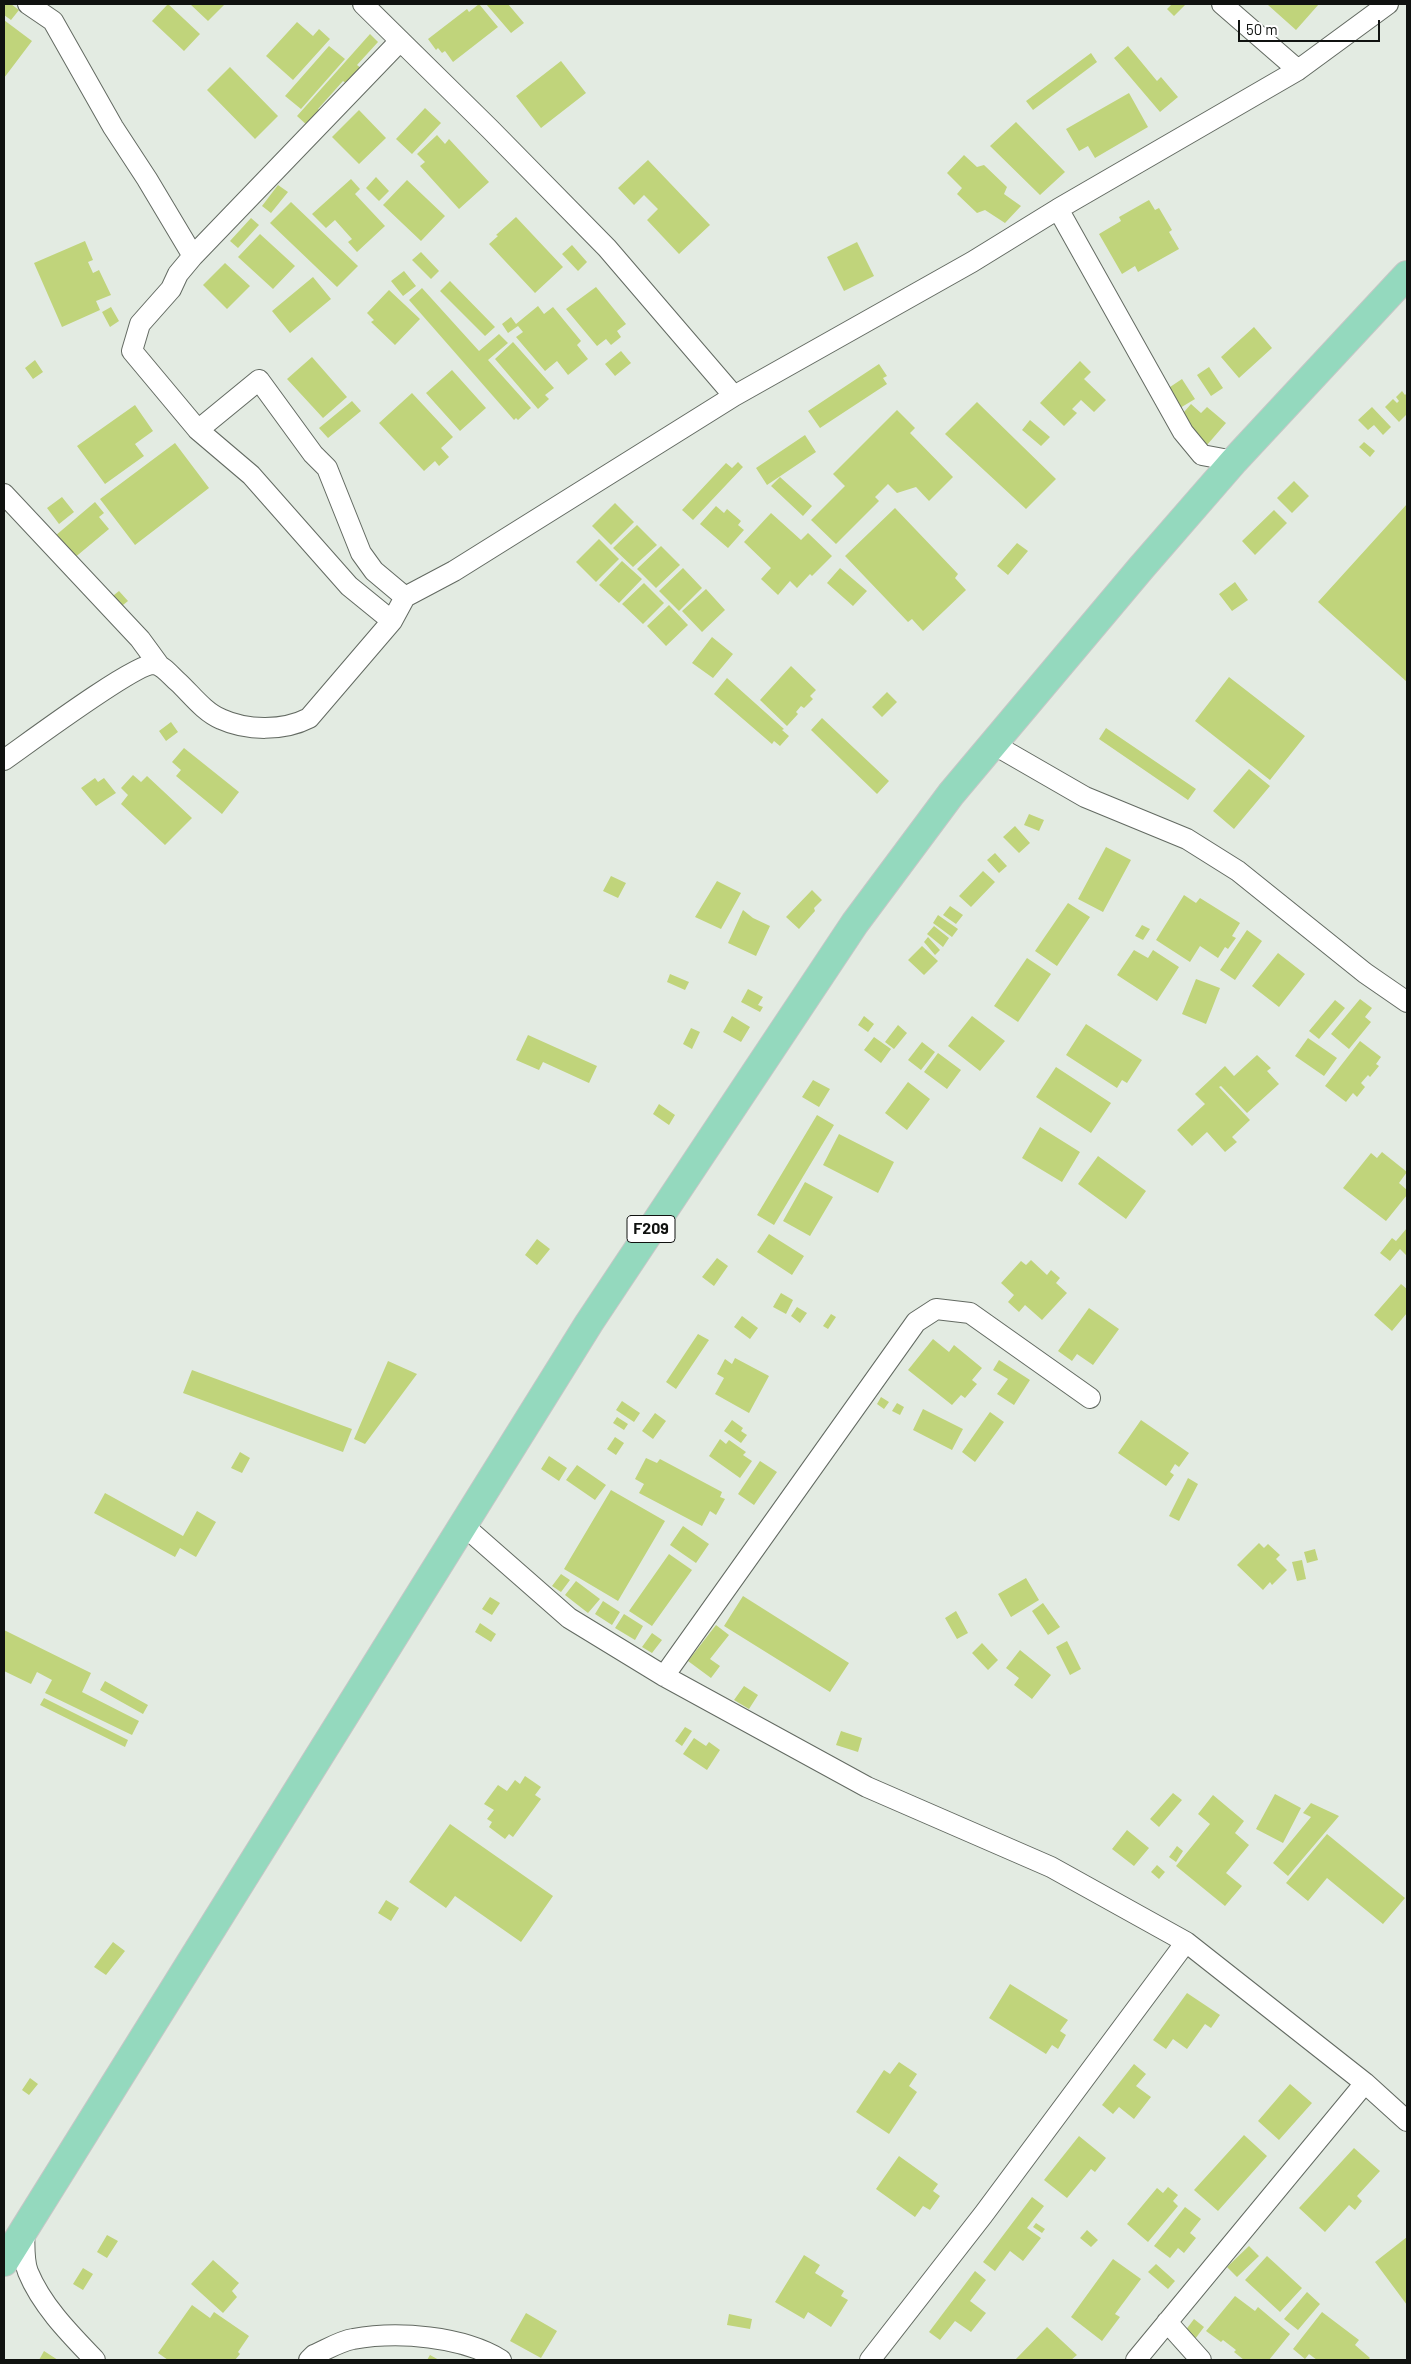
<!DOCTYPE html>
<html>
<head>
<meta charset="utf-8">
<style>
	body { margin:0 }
	#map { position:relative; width:1411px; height:2364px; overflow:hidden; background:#e3ebe2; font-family:Barlow,sans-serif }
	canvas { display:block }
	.frame { position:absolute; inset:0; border:5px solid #101210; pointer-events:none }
	.scale { position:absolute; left:1238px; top:20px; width:142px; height:22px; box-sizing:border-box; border:2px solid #101210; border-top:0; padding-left:6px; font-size:15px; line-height:18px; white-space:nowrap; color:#101210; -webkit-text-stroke:4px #fff; paint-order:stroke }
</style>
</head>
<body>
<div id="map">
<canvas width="1411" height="2364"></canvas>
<div class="frame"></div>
<div class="scale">50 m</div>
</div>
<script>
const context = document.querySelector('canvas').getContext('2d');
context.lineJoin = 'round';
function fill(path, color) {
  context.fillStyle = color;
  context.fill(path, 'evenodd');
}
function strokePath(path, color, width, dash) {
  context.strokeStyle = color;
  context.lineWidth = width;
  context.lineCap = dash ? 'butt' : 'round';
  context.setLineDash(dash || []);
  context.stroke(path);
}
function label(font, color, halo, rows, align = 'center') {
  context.font = font + ' Barlow,sans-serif';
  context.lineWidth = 4.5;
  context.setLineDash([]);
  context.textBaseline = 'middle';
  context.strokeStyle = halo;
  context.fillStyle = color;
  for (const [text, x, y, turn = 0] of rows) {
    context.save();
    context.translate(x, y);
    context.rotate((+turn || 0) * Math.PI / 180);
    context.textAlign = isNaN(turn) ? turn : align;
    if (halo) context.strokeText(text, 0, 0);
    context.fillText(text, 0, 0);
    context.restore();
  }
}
fill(new Path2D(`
	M4 4H11L19 10 11 20 4 15Z
	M168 4 200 34 184 51 152 21Z
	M190 4H225L208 21Z
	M479 4 498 27 453 62 445 51 442 53 438 48 436 50 428 39 467 9 469 12Z
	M486 4H508L524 23 511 33Z
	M1172 4H1184L1185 5 1174 16 1167 9Z
	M1270 4H1319L1296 30 1268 5Z
	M4 20 32 41 4 78Z
	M297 22 313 36 319 29 330 39 293 80 266 56Z
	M370 34 378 42 357 65 361 68 347 84 343 81 318 109 322 112 309 127 297 116Z
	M329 46 345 59 301 109 285 96Z
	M1128 46 1157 81 1161 77 1178 97 1160 112 1114 58Z
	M1091 53 1097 62 1033 110 1026 101Z
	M561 61 586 93 541 128 516 96Z
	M230 67 278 116 255 139 207 90Z
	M1129 93 1148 127 1095 158 1088 146 1079 151 1066 129Z
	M425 108 441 123 412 154 396 139Z
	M359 110 386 138 359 164 332 137Z
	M1016 122 1065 172 1040 195 990 146Z
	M437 135 445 144 449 139 489 182 459 209 420 166 425 162 417 154Z
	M964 155 977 167 984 165 1007 187 1004 194 1021 206 1005 223 985 210 977 213 957 194 962 188 947 173Z
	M648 160 710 225 679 254 647 220 658 209 644 195 634 205 618 188Z
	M376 177 389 191 379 201 366 188Z
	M351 179 360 189 355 194 385 226 357 252 348 242 352 239 335 220 326 228 312 214Z
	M407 180 445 216 421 241 383 205Z
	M278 185 288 192 271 213 262 206Z
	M1149 200 1155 210 1159 208 1172 230 1169 232 1179 249 1138 272 1135 266 1122 274 1099 234 1121 221 1119 217Z
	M291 202 358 266 337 287 270 223Z
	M516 217 563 267 535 293 489 244 498 236 496 235Z
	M251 218 259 225 238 248 230 241Z
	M260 234 295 266 273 289 238 257Z
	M85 241 93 260 88 262 93 273 99 270 111 295 96 301 100 310 62 327 34 263Z
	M857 242 874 276 844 291 827 257Z
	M572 245 587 262 578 271 562 254Z
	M421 252 439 271 431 279 412 260Z
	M225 263 250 286 227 309 203 285Z
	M404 271 416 286 403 296 391 281Z
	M313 277 331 299 290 333 272 311Z
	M450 281 495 327 485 336 440 291Z
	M596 287 626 324 617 331 621 337 611 345 606 339 597 346 566 309Z
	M422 288 479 351 499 334 508 343 488 360 531 408 518 420 516 418 514 420 409 300Z
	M389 290 420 319 395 345 371 322 374 320 367 313Z
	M538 306 544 314 553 307 581 341 577 345 588 359 568 375 557 361 545 371 516 337 523 332 518 326 508 333 502 324 511 317 516 324Z
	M111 307 119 321 110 327 102 312Z
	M1254 327 1272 348 1239 378 1221 357Z
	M513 342 554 388 545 395 549 399 538 409 495 359Z
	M621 351 631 363 615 376 605 364Z
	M312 357 347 397 323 418 287 379Z
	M35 360 43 372 33 379 25 368Z
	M1080 361 1091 372 1084 379 1106 400 1094 412 1081 400 1072 409 1077 413 1064 426 1040 403Z
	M879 364 887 376 883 378 887 384 820 428 808 411Z
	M1209 367 1223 388 1211 396 1197 375Z
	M452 370 486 408 460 431 426 393Z
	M1182 379 1195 399 1180 408 1167 389Z
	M1402 391 1405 395 1407 393V414L1399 422 1385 407 1393 399 1397 403 1399 401 1396 397Z
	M412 393 453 437 441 448 449 457 439 466 435 461 424 471 379 423Z
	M352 401 361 411 328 438 319 428Z
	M977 402 1056 479 1026 509 945 434Z
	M1191 404 1201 413 1207 407 1226 423 1207 445 1177 420Z
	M135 405 153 431 135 444 144 456 105 484 77 446Z
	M1372 407 1391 427 1383 435 1374 425 1368 430 1358 420Z
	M897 410 915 428 910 433 953 477 929 501 916 487 897 493 888 484 875 497 879 501 836 544 811 520 845 486 833 474Z
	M1030 420 1050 437 1041 446 1022 430Z
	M805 435 816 452 767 485 756 468Z
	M1364 442 1375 451 1370 457 1359 447Z
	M175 443 209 488 135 545 100 499Z
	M738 462 743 467 693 520 682 510 726 463 732 468Z
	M780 477 812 506 803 516 771 486Z
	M1294 481 1309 496 1292 513 1277 498Z
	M62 497 74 512 59 524 47 508Z
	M95 502 104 513 99 517 109 529 73 559 55 536Z
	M615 503 634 522 611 545 592 526Z
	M1407 504V682L1318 602Z
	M716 506 724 513 727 509 741 521 738 525 744 530 728 548 700 524Z
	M895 508 958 574 955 578 966 590 923 631 912 619 908 622 845 556Z
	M1274 510 1287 523 1255 555 1242 541Z
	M771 513 801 540 808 533 832 556 812 576 810 574 797 588 790 581 778 595 761 579 771 568 744 542Z
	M637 525 657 545 633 567 613 548Z
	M599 539 619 559 596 582 576 562Z
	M1017 543 1028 551 1008 575 997 566Z
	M661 546 680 565 656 588 637 569Z
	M622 561 642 579 619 603 599 585Z
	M683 568 702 588 679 611 659 591Z
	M840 568 867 591 853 606 827 583Z
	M1235 582 1248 600 1232 611 1219 594Z
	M644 583 664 603 643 624 622 604Z
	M706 589 725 610 702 632 682 611Z
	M119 591 128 601 118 609 109 599Z
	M669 605 688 625 666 646 647 626Z
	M712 637 733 654 713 678 692 663Z
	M791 666 816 690 810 696 813 699 804 708 801 706 796 712 798 714 787 726 760 700Z
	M1229 677 1305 736 1270 780 1195 721Z
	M727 678 784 729 782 730 789 736 780 746 774 741 772 744 714 694Z
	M887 692 897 702 882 717 872 707Z
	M822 718 889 781 877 794 811 730Z
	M171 722 178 732 166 741 159 731Z
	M1106 728 1196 789 1188 800 1099 739Z
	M184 748 239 792 222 814 176 776 181 770 172 762Z
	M1249 769 1270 786 1234 829 1213 811Z
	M133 775 141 782 147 776 192 818 165 845 121 804 128 795 121 788Z
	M95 778 98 782 104 778 116 793 96 806 81 788Z
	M1029 814 1044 820 1039 831 1024 825Z
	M1015 826 1030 843 1019 853 1003 837Z
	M1106 847 1131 860 1103 912 1078 899Z
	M995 853 1007 866 999 873 987 860Z
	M983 871 995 882 971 907 959 896Z
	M611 876 626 883 618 898 603 891Z
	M717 881 741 893 721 929 695 917Z
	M812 890 822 900 814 908 815 911 799 929 786 917Z
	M1184 895 1196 903 1200 898 1240 923 1232 936 1236 938 1228 949 1225 947 1218 958 1200 946 1190 962 1156 940Z
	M1068 903 1090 917 1057 966 1035 951Z
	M950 906 963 915 956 924 943 915Z
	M743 910 753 918 770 926 756 956 728 943Z
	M938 915 958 929 952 937 933 923Z
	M1142 925 1150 929 1143 940 1135 936Z
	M934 926 949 938 943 947 927 934Z
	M1247 930 1262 941 1235 980 1220 970Z
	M928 937 940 950 935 955 924 942Z
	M922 946 938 961 924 975 908 960Z
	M1134 950 1148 958 1153 950 1179 967 1157 1001 1117 975Z
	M1278 953 1305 974 1279 1007 1252 986Z
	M1027 958 1051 974 1018 1022 994 1006Z
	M670 974 689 982 685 990 667 982Z
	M1196 979 1220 988 1206 1024 1182 1014Z
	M748 989 763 997 758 1005 763 1007 760 1012 741 1002Z
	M1360 999 1372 1008 1365 1017 1371 1022 1349 1049 1331 1034Z
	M1335 1000 1345 1008 1319 1039 1309 1031Z
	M732 1016 750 1027 741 1042 723 1032Z
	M864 1016 874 1024 868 1032 858 1025Z
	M972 1016 1005 1041 980 1071 948 1046Z
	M1086 1024 1142 1060 1127 1083 1122 1080 1117 1088 1066 1055Z
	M898 1025 907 1033 894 1049 885 1042Z
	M691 1028 700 1032 692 1049 683 1044Z
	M528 1035 597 1066 589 1083 543 1062 539 1070 516 1060Z
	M874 1037 891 1049 881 1063 864 1050Z
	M1308 1038 1337 1058 1324 1076 1295 1056Z
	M1360 1041 1381 1057 1376 1064 1379 1066 1370 1077 1368 1075 1361 1083 1365 1087 1357 1097 1353 1093 1346 1102 1325 1086Z
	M922 1042 935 1052 921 1070 908 1060Z
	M938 1053 961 1070 947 1089 924 1072Z
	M1257 1055 1271 1068 1267 1071 1279 1084 1247 1113 1221 1086 1219 1087 1250 1120 1232 1137 1237 1142 1225 1152 1207 1132 1192 1146 1177 1130 1205 1104 1195 1094 1225 1066 1234 1076Z
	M1056 1067 1111 1103 1091 1133 1036 1097Z
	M813 1080 830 1089 819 1107 802 1097Z
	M908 1082 930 1099 907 1130 885 1113Z
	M659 1104 675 1115 669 1125 653 1114Z
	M817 1115 834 1125 774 1225 757 1215Z
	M1040 1127 1080 1152 1062 1182 1022 1158Z
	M839 1134 894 1162 878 1193 823 1165Z
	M1382 1152 1407 1172 1399 1183 1407 1190V1195L1386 1221 1343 1188 1371 1153 1377 1158Z
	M1098 1156 1146 1191 1126 1219 1078 1184Z
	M805 1182 833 1197 810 1236 783 1221Z
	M1407 1228V1256L1400 1249 1390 1261 1380 1253 1392 1238 1396 1241Z
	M769 1234 804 1256 792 1275 757 1252Z
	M537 1239 550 1249 537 1265 525 1255Z
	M717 1258 728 1266 714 1286 702 1277Z
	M1031 1260 1047 1275 1051 1270 1060 1278 1056 1283 1067 1293 1042 1320 1025 1305 1019 1312 1008 1302 1014 1295 1001 1283 1021 1261 1026 1265Z
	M1401 1284 1407 1289V1313L1392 1331 1374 1315Z
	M781 1293 793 1300 786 1314 773 1307Z
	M797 1307 807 1313 800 1323 791 1316Z
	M1089 1308 1119 1329 1093 1365 1077 1354 1072 1361 1058 1351Z
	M831 1314 836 1317 828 1329 823 1326Z
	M742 1316 758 1328 750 1339 734 1327Z
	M698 1334 709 1340 676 1389 666 1382Z
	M933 1339 949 1352 954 1345 982 1368 972 1380 977 1384 965 1398 961 1395 952 1405 908 1370Z
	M735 1358 769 1376 749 1413 715 1394 724 1378 717 1374 725 1359 732 1364Z
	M999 1360 1030 1380 1014 1405 997 1394 1008 1379 993 1370Z
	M388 1361 417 1374 365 1444 354 1439Z
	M192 1370 352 1429 343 1452 183 1393Z
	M881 1397 889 1402 884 1409 877 1404Z
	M622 1401 640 1413 634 1422 616 1410Z
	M897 1403 904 1407 900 1415 892 1411Z
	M923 1409 963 1429 952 1450 913 1430Z
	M990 1412 1004 1422 975 1462 962 1452Z
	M655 1413 666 1421 653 1439 642 1431Z
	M617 1417 628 1424 624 1430 613 1423Z
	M732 1420 743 1428 741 1431 747 1435 741 1443 724 1431Z
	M1141 1420 1189 1453 1179 1467 1175 1464 1170 1472 1174 1475 1166 1486 1118 1453Z
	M615 1437 624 1443 616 1455 607 1449Z
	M720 1439 726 1444 729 1440 746 1452 743 1455 752 1461 740 1478 709 1456Z
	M240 1452 250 1458 242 1473 231 1468Z
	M549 1456 567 1468 559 1481 541 1469Z
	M646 1458 657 1463 660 1459 722 1492 720 1497 725 1499 716 1515 710 1511 702 1526 639 1493 644 1484 635 1479Z
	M760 1461 777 1472 754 1505 738 1494Z
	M577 1465 606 1485 595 1500 566 1480Z
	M1188 1478 1198 1484 1179 1521 1169 1516Z
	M611 1490 665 1521 618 1601 564 1569Z
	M105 1493 183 1536 197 1511 216 1522 196 1557 180 1548 175 1557 94 1513Z
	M683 1526 709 1544 696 1563 670 1545Z
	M1259 1543 1264 1548 1268 1544 1280 1555 1276 1559 1287 1570 1272 1585 1270 1582 1263 1590 1237 1565Z
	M1315 1549 1318 1560 1307 1563 1304 1552Z
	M669 1554 692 1570 652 1626 629 1611Z
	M1302 1560 1306 1579 1297 1581 1292 1562Z
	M561 1574 570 1580 561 1592 552 1586Z
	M1026 1578 1039 1600 1011 1617 998 1594Z
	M576 1581 600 1599 588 1613 565 1595Z
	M743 1596 849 1663 830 1692 724 1626Z
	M490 1597 500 1603 492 1615 482 1609Z
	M603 1601 620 1612 612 1625 595 1614Z
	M1043 1603 1060 1627 1048 1635 1032 1611Z
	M956 1611 968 1633 957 1639 945 1618Z
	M624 1614 643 1626 635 1640 615 1628Z
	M480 1623 496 1634 491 1642 475 1632Z
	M716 1625 729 1635 710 1659 720 1666 711 1678 688 1661Z
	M4 1630 91 1673 82 1692 139 1721 132 1735 45 1693 52 1680 37 1672 31 1684 4 1671Z
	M652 1633 662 1640 652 1653 642 1647Z
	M1067 1641 1081 1669 1070 1675 1056 1647Z
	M982 1643 998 1660 988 1670 972 1653Z
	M1020 1650 1051 1675 1032 1699 1014 1685 1019 1678 1006 1668Z
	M105 1681 148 1705 143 1714 100 1690Z
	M744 1686 758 1695 749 1709 734 1700Z
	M44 1698 128 1740 125 1747 40 1705Z
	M685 1727 692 1731 682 1746 675 1741Z
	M841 1731 862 1738 858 1752 836 1745Z
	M694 1738 706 1746 709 1742 720 1750 707 1770 683 1754Z
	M525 1776 541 1787 535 1795 541 1799 513 1837 509 1834 505 1839 489 1827 492 1822 487 1819 494 1810 484 1804 498 1785 507 1791 515 1780 520 1784Z
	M1173 1793 1182 1800 1159 1827 1150 1819Z
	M1275 1794 1301 1808 1283 1843 1256 1829Z
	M1213 1795 1244 1821 1235 1833 1249 1845 1226 1873 1242 1886 1225 1906 1176 1866 1210 1824 1198 1814Z
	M1311 1803 1339 1816 1288 1876 1273 1863 1311 1817 1303 1813Z
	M450 1824 553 1896 521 1942 455 1896 446 1908 409 1882Z
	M1127 1830 1149 1848 1134 1866 1112 1849Z
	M1327 1834 1405 1898 1383 1924 1327 1878 1308 1901 1286 1883Z
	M1177 1846 1183 1851 1176 1862 1169 1857Z
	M1157 1865 1165 1872 1159 1879 1151 1872Z
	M386 1900 399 1908 391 1921 378 1913Z
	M113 1942 125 1951 106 1975 94 1967Z
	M1010 1984 1068 2020 1060 2031 1066 2035 1058 2049 1052 2045 1046 2054 989 2018Z
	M1187 1993 1220 2015 1211 2028 1205 2024 1187 2049 1173 2039 1166 2049 1153 2040Z
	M899 2062 917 2074 909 2086 917 2092 889 2134 856 2112 884 2070 890 2074Z
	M1134 2064 1146 2074 1136 2086 1151 2097 1134 2119 1119 2107 1113 2114 1102 2105Z
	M30 2078 38 2084 29 2095 22 2090Z
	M1290 2084 1312 2103 1279 2140 1258 2121Z
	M1244 2135 1267 2156 1218 2211 1194 2190Z
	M1079 2136 1106 2158 1095 2172 1091 2169 1067 2198 1044 2180Z
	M1354 2148 1380 2171 1357 2196 1362 2201 1355 2210 1349 2205 1325 2232 1299 2208Z
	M899 2156 938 2184 933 2191 940 2196 930 2210 923 2206 915 2217 876 2189Z
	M1168 2187 1178 2195 1173 2201 1178 2206 1148 2242 1127 2224 1157 2188 1163 2193Z
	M1032 2197 1044 2206 1027 2228 1041 2238 1023 2261 1010 2251 995 2271 983 2262Z
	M1185 2207 1201 2219 1190 2233 1196 2238 1184 2253 1178 2248 1170 2258 1154 2246Z
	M1036 2223 1045 2229 1042 2233 1033 2227Z
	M1087 2230 1098 2240 1091 2247 1080 2238Z
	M107 2235 118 2241 107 2258 97 2252Z
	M1407 2237V2305L1375 2262Z
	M1249 2246 1259 2256 1237 2277 1227 2267Z
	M804 2255 820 2265 815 2273 844 2291 841 2296 848 2300 831 2327 808 2312 804 2319 775 2302Z
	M1267 2256 1302 2288 1280 2312 1245 2280Z
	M1113 2259 1141 2279 1115 2314 1120 2317 1102 2341 1071 2317Z
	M213 2260 239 2283 232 2291 237 2297 223 2313 191 2284Z
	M1156 2264 1175 2281 1168 2289 1148 2272Z
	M83 2268 93 2274 83 2290 73 2284Z
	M975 2271 986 2280 970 2301 986 2313 971 2332 955 2321 940 2340 929 2332Z
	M1307 2292 1320 2304 1298 2330 1284 2319Z
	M1235 2296 1255 2311 1258 2307 1290 2334 1269 2360H1244L1234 2352 1236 2350 1223 2340 1221 2342 1206 2331Z
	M192 2305 210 2318 214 2312 249 2336 238 2352 240 2354 235 2360H168L158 2353Z
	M1322 2312 1359 2340 1355 2345 1370 2358 1368 2360H1317L1309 2354 1305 2359 1293 2349Z
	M526 2313 557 2331 541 2358 510 2341Z
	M729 2314 752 2319 750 2329 727 2325Z
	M1194 2319 1204 2327 1195 2339 1185 2331Z
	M1047 2327 1077 2355 1071 2360H1015Z
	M44 2351 58 2360H39Z
	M430 2355 439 2360H427Z`), '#c0d47b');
const minor = new Path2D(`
	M28 4 53 21 113 127 147 179 193 256 178 274 171 289 140 324 132 351 198 430 259 380 313 454 327 468 361 553 374 571 405 597
	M363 4 490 129 607 248 734 396
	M1222 4 1298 70
	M1058 209 1183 432 1202 455 1234 461
	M193 256 400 41
	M198 430 251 475 349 586 392 621
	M4 494 140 639 159 665
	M993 744 1085 797 1187 839 1238 871 1365 973 1407 1002
	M4 760C27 744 134 664 154 664 163 665 171 676 178 682 191 694 204 712 221 719 247 731 284 731 309 718L392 621 405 597 454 571 734 396 972 262 1058 209 1298 70 1388 4
	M463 1525 569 1618 664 1676 867 1787 1051 1867 1186 1942 1365 2083 1407 2121
	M664 1676 916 1322 936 1309 970 1313 1090 1398
	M24 2230C25 2243 23 2260 28 2272 42 2306 70 2334 95 2360
	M1167 2322 1201 2360
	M309 2360 314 2355C326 2350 340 2341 353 2339 398 2331 462 2336 501 2360
	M870 2360 983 2215 1186 1942
	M1136 2360 1365 2083`);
const primary = new Path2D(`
	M4 2262 589 1323 855 923 951 794 1141 568 1234 461 1407 275`);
strokePath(minor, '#636a62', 22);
strokePath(primary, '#c6c6c6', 30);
strokePath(minor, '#fff', 20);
strokePath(primary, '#94d9be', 28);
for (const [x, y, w] of [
	[651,1229,48]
]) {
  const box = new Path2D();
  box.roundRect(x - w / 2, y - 13.5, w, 27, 4);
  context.fillStyle = '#fff';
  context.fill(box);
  strokePath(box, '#101210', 1);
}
label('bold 16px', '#101210', null, [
	["F209",651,1229]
]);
</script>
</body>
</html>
